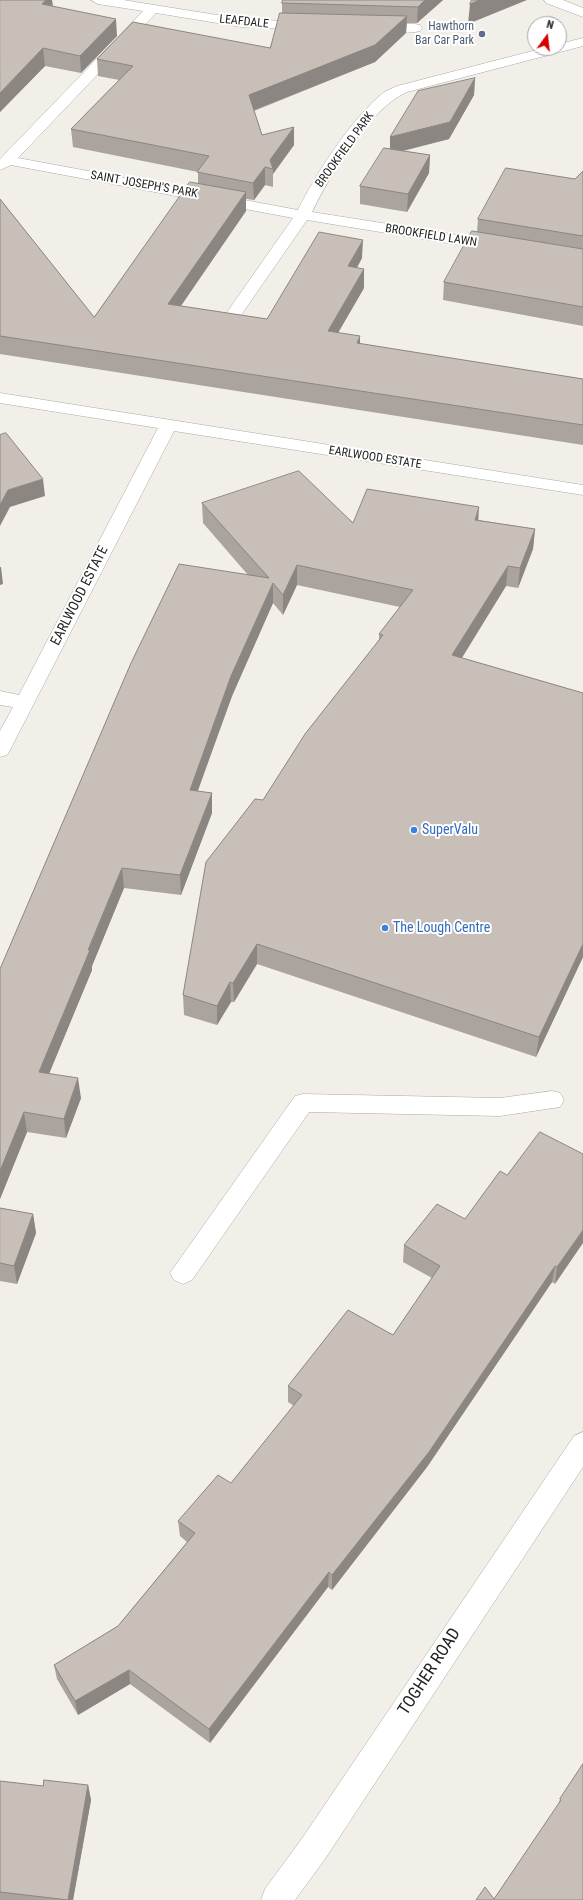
<!DOCTYPE html>
<html>
<head>
<meta charset="utf-8">
<style>
	body { margin:0 }
	#map { position:relative; width:583px; height:1900px; overflow:hidden; background:#f2efe9; font-family:"Roboto Condensed",sans-serif }
	canvas { display:block }
	.north { position:absolute; left:527px; top:16px; width:40px; height:40px; box-sizing:border-box; background:#fff; border:1px solid #a7a7a7; border-radius:50%; rotate:15deg; font-size:11px; font-weight:700; line-height:16px; text-align:center; color:#222 }
	.north::after { content:''; display:block; margin:auto; width:14px; height:18px; background:#d40000; clip-path:polygon(50% 0,100% 100%,50% 72%,0 100%) }
</style>
</head>
<body>
<div id="map">
<canvas width="583" height="1900"></canvas>
<div class="north">N</div>
</div>
<script>
const context = document.querySelector('canvas').getContext('2d');
context.lineJoin = 'round';
function strokePath(path, color, width, dash) {
  context.strokeStyle = color;
  context.lineWidth = width;
  context.lineCap = dash ? 'butt' : 'round';
  context.setLineDash(dash || []);
  context.stroke(path);
}
function fill(path, color) {
  context.fillStyle = color;
  context.fill(path, 'evenodd');
}
function label(font, color, halo, rows, align = 'center') {
  context.font = font + ' "Roboto Condensed",sans-serif';
  context.lineWidth = 4;
  context.setLineDash([]);
  context.textBaseline = 'middle';
  context.strokeStyle = halo;
  context.fillStyle = color;
  for (const [text, x, y, turn = 0] of rows) {
    context.save();
    context.translate(x, y);
    context.rotate((+turn || 0) * Math.PI / 180);
    context.textAlign = isNaN(turn) ? turn : align;
    if (halo) context.strokeText(text, 0, 0);
    context.fillText(text, 0, 0);
    context.restore();
  }
}
const minor = new Path2D(`
	M91 0H123L242 19 307 22 312 23 314 26 312 29 307 30 242 27 156 13 18 158 298 210C316 173 352 118 383 93 387 90 393 88 397 86L544 48H559V44L583 38V46L407 92C369 109 330 175 312 212L496 241 501 243 504 246 501 249 496 251 307 220 239 318 233 320 227 318 225 315 293 218 11 165 0 170V159L143 11 98 4Z
	M544 0H563L583 8V17L546 3Z
	M377 24H415L420 25 422 28 420 31 415 32 372 31 370 28 372 25Z
	M0 393 583 485V495L174 431 10 750 7 755 0 757V731L13 707 0 705V691L19 695 158 428 0 403Z
	M552 1091 560 1093 564 1100 560 1107 500 1116 309 1112 192 1280 183 1284 174 1280 170 1273 295 1096 303 1094 500 1098Z
	M583 1432V1467L325 1859 295 1900H261L265 1889 303 1837 574 1436Z`);
strokePath(minor, '#a9a9a9', 1);
fill(minor, '#fff');
fill(new Path2D(`
	M0 0H52L53 6 117 36 81 73 45 66 0 112Z
	M283 0H443L417 23H407L406 33 375 62 254 111 262 135 294 145 273 174V187L265 185 254 200 246 199V211L181 306 267 319 362 258 357 268 364 288 338 333 360 344 583 379V445L0 354V199L94 317 198 184V172L73 147 71 129 119 80 98 76 97 59 270 48 282 13V3Z
	M475 78 474 95 449 139 403 151 430 155 429 173 407 212 360 204V186L390 149Z
	M583 171V326L443 300 444 282 477 232 478 219 575 179Z
	M202 503 353 523 478 520 535 529 533 549 518 588 506 586 462 658 583 693V957L536 1057 257 964 234 1002H231L217 1025 184 1015 183 995 263 800 379 640V634L400 607 297 585 283 615 273 603 232 696 197 791 212 793V813L181 895 124 888 92 966V970L49 1073 81 1098 66 1138 27 1132 0 1199V969L248 575 203 523Z
	M583 1154 555 1284 552 1282 427 1467 332 1590 328 1587 210 1743 130 1684 78 1715 57 1679 54 1665 118 1626 187 1542 180 1536 178 1521 231 1483 294 1406 288 1402V1386L393 1335 432 1278 403 1262 404 1245 465 1219 507 1175Z
	M0 1208 33 1214 36 1233 17 1284 0 1281Z
	M583 1764V1900L494 1899 558 1806 560 1799Z
	M0 1781 43 1786 88 1785 91 1800 73 1900H0Z`), '#aba49e');
fill(new Path2D(`
	M46 0H52L53 11 42 4Z
	M425 0H443L417 23 418 7Z
	M480 0H527L468 24 470 4Z
	M407 16 406 33 375 62 249 112V95Z
	M116 19 117 36 81 73 80 56Z
	M43 48 45 66 0 112V93Z
	M475 78 474 95 449 139 390 154V137Z
	M294 127V145L273 174V169L270 160Z
	M430 155 429 173 407 212 408 194Z
	M265 167V185L254 200 253 183Z
	M246 192V211L169 323 168 304Z
	M363 240 362 258 347 285 348 266Z
	M364 269V288L328 350V331Z
	M360 336V355L357 343Z
	M43 479 45 496 10 507 0 526V505L8 490Z
	M479 507 478 527 475 520Z
	M535 529 533 549 518 588 520 568Z
	M297 565V585L283 615V595Z
	M508 566 506 586 451 675 452 655Z
	M0 567H1L3 584 0 585Z
	M273 583V603L232 696 191 810 190 790 231 676Z
	M212 793V813L181 895 180 875Z
	M122 868 124 888 92 966V970L42 1091 39 1072Z
	M257 944V964L234 1002 233 983Z
	M583 944V957L536 1057 539 1037Z
	M230 982 231 1002 217 1025V1006Z
	M78 1078 81 1098 66 1138 64 1119Z
	M24 1112 27 1132 0 1199V1171Z
	M33 1214 36 1233 17 1284 14 1266Z
	M583 1230V1243L555 1284 557 1267Z
	M555 1266 552 1282 427 1467 332 1590V1575Z
	M329 1572 328 1587 210 1743 209 1729Z
	M129 1670 130 1684 78 1715 75 1701Z
	M88 1785 91 1800 73 1900H68Z`), '#8b8681');
const building = new Path2D(`
	M0 0H46L42 4 116 19 80 56 43 48 0 93Z
	M283 0H425L418 7 282 3Z
	M472 0H480L470 4Z
	M280 13 407 16 375 45 249 95 262 135 294 127 270 160 273 169 265 167 253 183 197 172 209 156 71 129 133 66 97 59 133 22 270 48Z
	M475 78 450 122 390 137 418 91Z
	M384 148 430 155 408 194 360 186Z
	M506 168 575 179 583 171V236L478 219Z
	M190 182 246 192 168 304 267 319 319 232 363 240 348 266 364 269 328 331 360 336 357 343 583 379V425L0 336V199L94 317Z
	M472 231 583 249V307L444 282Z
	M6 433 43 479 8 490 0 505V435Z
	M299 471 353 523 367 489 479 507 475 520 535 529 520 568 508 566 452 655 583 693V944L539 1037 257 944 233 983 230 982 217 1006 183 995 206 862 255 799 263 800 305 734 383 635 379 634 413 590 297 565 283 595 273 583 231 676 190 790 212 793 180 875 122 868 88 950H90L39 1072 78 1078 64 1119 24 1112 0 1171V969L131 663 179 564 269 578 202 503Z
	M540 1132 583 1154V1230L557 1267 555 1266 429 1452 332 1575 329 1572 209 1729 129 1670 75 1701 54 1665 118 1626 195 1533 178 1521 218 1475 231 1483 302 1395 288 1386 348 1310 393 1335 440 1266 404 1245 437 1204 465 1219 500 1171 507 1175Z
	M0 1208 33 1214 14 1266 0 1263Z
	M583 1764V1900H476L485 1887 494 1899 561 1800 560 1799Z
	M44 1780 88 1785 68 1900 0 1892V1781L43 1786Z`);
fill(building, '#c7bfb8');
strokePath(building, '#8b8681', 1);
for (const [x, y, r, color] of [
	[482,34,4,"#5c6f8a"],
	[414,830,4,"#3f7fe0"],
	[385,928,4,"#3f7fe0"]
]) {
  const dot = new Path2D();
  dot.arc(x, y, r, 0, 2 * Math.PI);
  context.fillStyle = color;
  context.fill(dot);
  strokePath(dot, '#fff', 1.5);
}
label('12px', '#222', '#fff', [
	["LEAFDALE",244,22,6],
	["BROOKFIELD PARK",345,150,-54],
	["SAINT JOSEPH'S PARK",144,185,10],
	["BROOKFIELD LAWN",431,236,9],
	["EARLWOOD ESTATE",375,458,9]
]);
label('12px', '#4e5e75', '#fff', [
	["Hawthorn",474,27],
	["Bar Car Park",474,41]
], 'right');
label('14px', '#222', '#fff', [
	["EARLWOOD ESTATE",80,596,-63]
]);
label('14px', '#366cbe', '#fff', [
	["SuperValu",422,830],
	["The Lough Centre",393,928]
], 'left');
label('17px', '#222', '#fff', [
	["TOGHER ROAD",430,1672,-57]
]);
</script>
</body>
</html>
